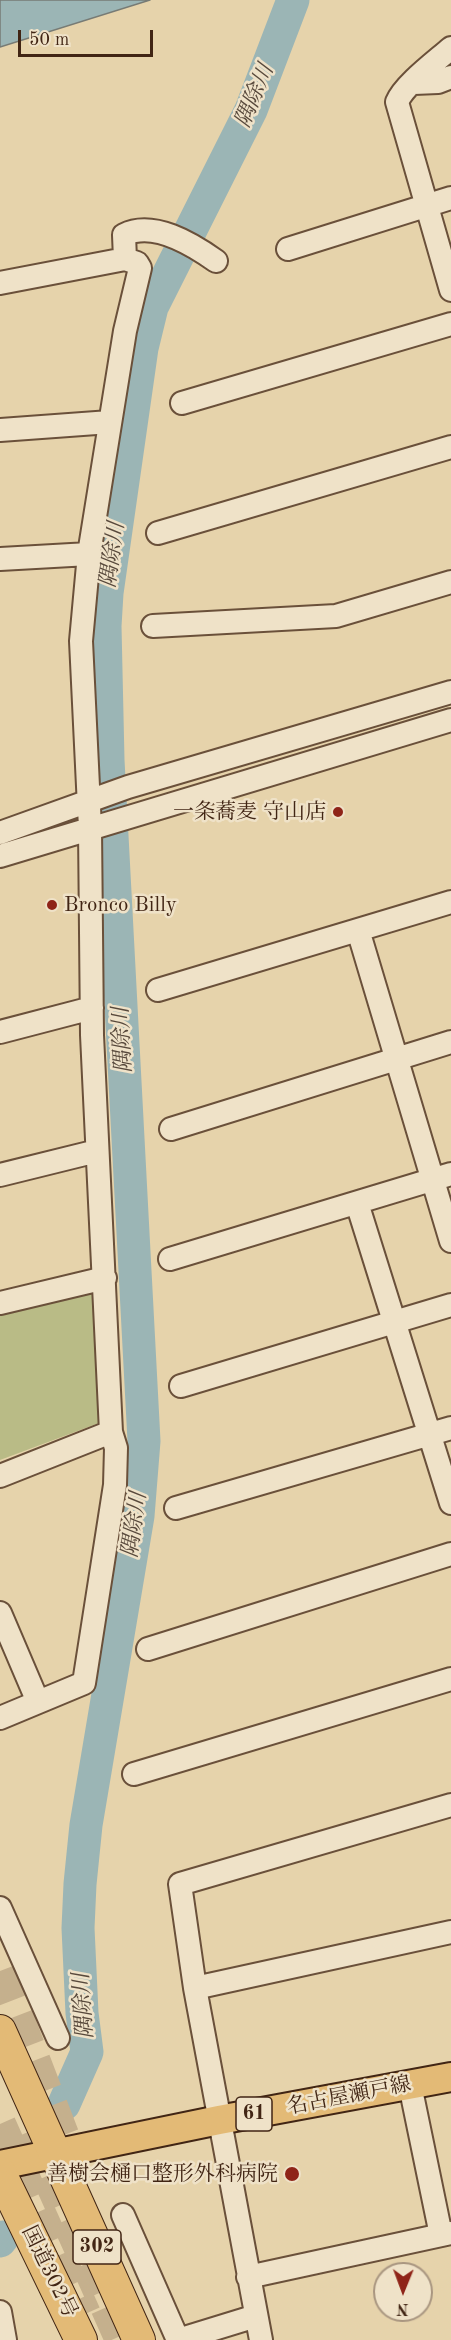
<!DOCTYPE html>
<html>
<head>
<meta charset="utf-8">
<style>
	body { margin:0 }
	#map { position:relative; width:451px; height:2340px; overflow:hidden; background:#e6d3ab; font-family:"Old Standard TT",serif }
	canvas { display:block }
	.north { position:absolute; left:373px; top:2262px; width:60px; height:60px; box-sizing:border-box; background:#efe2c8; border:2px solid #a99680; border-radius:50%; rotate:181deg; font-size:16px; font-weight:700; line-height:24px; text-align:center; color:#412514 }
	.north::after { content:''; display:block; margin:auto; width:21px; height:27px; background:#8f2418; clip-path:polygon(50% 0,100% 100%,50% 72%,0 100%) }
	.scale { position:absolute; left:18px; top:30px; width:135px; height:27px; box-sizing:border-box; border:3px solid #412514; border-top:0; padding-left:8px; font-size:18px; line-height:21px; white-space:nowrap; color:#412514; -webkit-text-stroke:4px #efe2c8; paint-order:stroke }
</style>
</head>
<body>
<div id="map">
<canvas width="451" height="2340"></canvas>
<div class="north">N</div>
<div class="scale">50 m</div>
</div>
<script>
const context = document.querySelector('canvas').getContext('2d');
context.lineJoin = 'round';
function fill(path, color) {
  context.fillStyle = color;
  context.fill(path, 'evenodd');
}
function strokePath(path, color, width, dash) {
  context.strokeStyle = color;
  context.lineWidth = width;
  context.lineCap = dash ? 'butt' : 'round';
  context.setLineDash(dash || []);
  context.stroke(path);
}
function label(font, color, halo, rows, align = 'center') {
  context.font = font + ' "Old Standard TT","Noto Serif JP",serif';
  context.lineWidth = 5;
  context.setLineDash([]);
  context.textBaseline = 'middle';
  context.strokeStyle = halo;
  context.fillStyle = color;
  for (const [text, x, y, turn = 0] of rows) {
    context.save();
    context.translate(x, y);
    context.rotate((+turn || 0) * Math.PI / 180);
    context.textAlign = isNaN(turn) ? turn : align;
    if (halo) context.strokeText(text, 0, 0);
    context.fillText(text, 0, 0);
    context.restore();
  }
}
fill(new Path2D(`
	M88 1290 95 1296 99 1423 0 1460V1311Z`), '#b9bb86');
const water = new Path2D(`
	M0 0H150L0 47Z`);
fill(water, '#9bb5b5');
strokePath(water, '#777b75', 1.5);
strokePath(new Path2D(`
	M64 2104 87 2052 82 2013 78 1928 80 1884 86 1825 138 1516 144 1441 108 760 105 626 107 593 142 348 152 307 251 110 293 0
	M0 2241 3 2237`), '#9bb5b5', 33);
strokePath(new Path2D(`
	M0 1971 75 2166
	M0 2124 85 2314
	M28 2132 121 2340`), '#c5b08d', 32, [32, 16]);
const minor = new Path2D(`
	M451 48C435 62 404 85 397 102L451 290
	M414 83 438 82 451 77
	M288 249 451 198
	M125 259 124 235C153 220 192 244 216 261
	M0 283 125 259 137 263 140 268 125 331 89 554 81 641 90 828 92 1035 111 1432 0 1476
	M182 403 451 324
	M0 430 110 422
	M158 533 451 447
	M0 559 89 554
	M153 626 336 616 451 582
	M0 833 128 787 451 692
	M0 856 451 720
	M358 930 451 1241
	M158 990 451 902
	M0 1032 92 1008
	M171 1129 451 1042
	M0 1175 97 1151
	M357 1203 451 1503
	M170 1259 451 1174
	M0 1303 105 1278
	M181 1386 451 1305
	M176 1508 451 1428
	M0 1613 38 1702
	M148 1649 451 1554
	M0 1718 84 1683 115 1485 116 1448 111 1432
	M134 1774 451 1679
	M0 1908 58 2038
	M195 1988 451 1932
	M410 2085 441 2235
	M123 2215 178 2340
	M248 2277 451 2233
	M0 2312 5 2340
	M178 2340 256 2316
	M261 2340 195 1988 180 1884 451 1805`);
const major = new Path2D(`
	M0 2165 219 2120 451 2077`);
const highway = new Path2D(`
	M0 2031 139 2340
	M0 2173 81 2340`);
strokePath(minor, '#6a503a', 26);
strokePath(major, '#412514', 32);
strokePath(highway, '#412514', 34);
strokePath(minor, '#efe2c8', 22);
strokePath(major, '#e3ba76', 28);
strokePath(highway, '#e3ba76', 32);
for (const [x, y, r, color] of [
	[338,812,6,"#8f2418"],
	[52,905,6,"#8f2418"],
	[292,2174,8,"#8f2418"]
]) {
  const dot = new Path2D();
  dot.arc(x, y, r, 0, 2 * Math.PI);
  context.fillStyle = color;
  context.fill(dot);
  strokePath(dot, '#efe2c8', 2);
}
for (const [x, y, w] of [
	[254,2114,36],
	[97,2247,48]
]) {
  const box = new Path2D();
  box.roundRect(x - w / 2, y - 17, w, 34, 4.5);
  context.fillStyle = '#efe2c8';
  context.fill(box);
  strokePath(box, '#412514', 1.5);
}
label('bold 20px', '#412514', null, [
	["61",254,2114],
	["302",97,2247]
]);
label('21px', '#412514', '#efe2c8', [
	["一条蕎麦 守山店",326,812],
	["Bronco Billy",64,905,"left"],
	["善樹会樋口整形外科病院",278,2174]
], 'right');
label('21px', '#412514', '#efe2c8', [
	["名古屋瀬戸線",349,2096,-11],
	["国道302号",49,2272,64]
]);
label('italic 22px', '#58493c', '#efe2c8', [
	["隅除川",255,96,-67],
	["隅除川",113,555,-82],
	["隅除川",123,1040,-93],
	["隅除川",135,1525,-82],
	["隅除川",84,2006,-94]
]);
</script>
</body>
</html>
